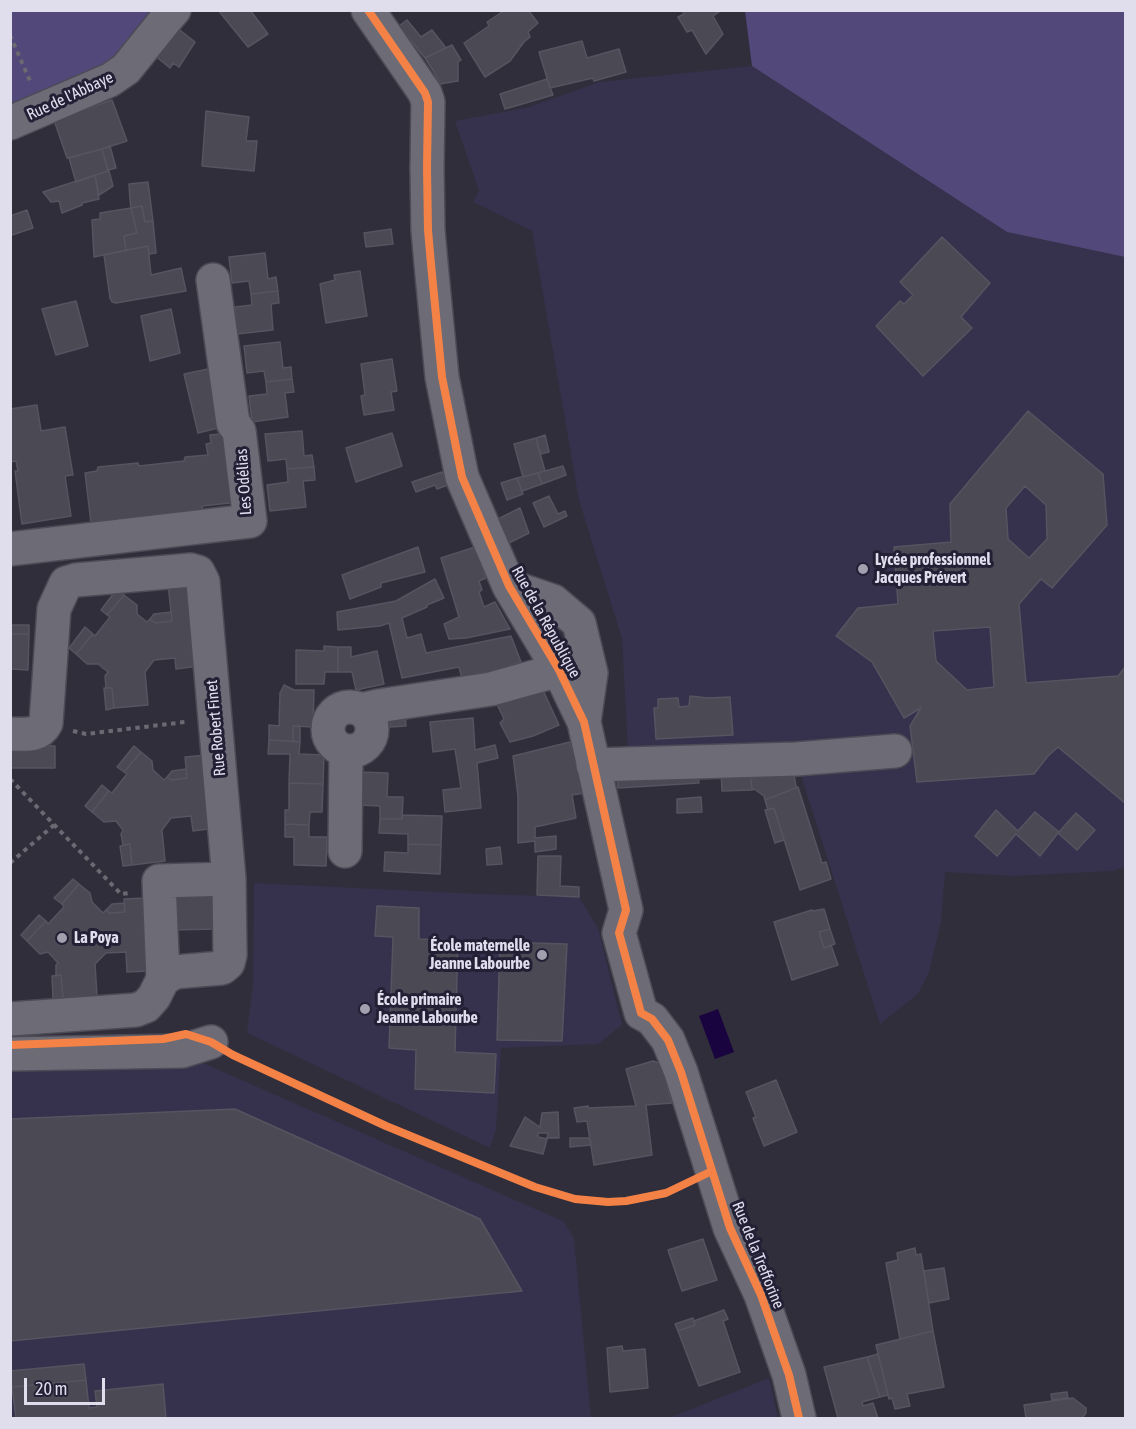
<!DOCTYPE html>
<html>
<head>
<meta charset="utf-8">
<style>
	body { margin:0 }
	#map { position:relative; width:1136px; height:1429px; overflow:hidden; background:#302e3b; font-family:"Asap Condensed",sans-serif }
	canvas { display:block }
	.frame { position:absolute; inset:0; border:12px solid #e0deed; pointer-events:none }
	.scale { position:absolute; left:24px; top:1378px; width:81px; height:27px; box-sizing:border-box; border:3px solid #e0deed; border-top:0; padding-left:8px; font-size:18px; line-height:21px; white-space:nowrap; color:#e0deed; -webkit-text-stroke:4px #232036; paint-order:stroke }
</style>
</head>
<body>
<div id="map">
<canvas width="1136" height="1429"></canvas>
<div class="frame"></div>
<div class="scale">20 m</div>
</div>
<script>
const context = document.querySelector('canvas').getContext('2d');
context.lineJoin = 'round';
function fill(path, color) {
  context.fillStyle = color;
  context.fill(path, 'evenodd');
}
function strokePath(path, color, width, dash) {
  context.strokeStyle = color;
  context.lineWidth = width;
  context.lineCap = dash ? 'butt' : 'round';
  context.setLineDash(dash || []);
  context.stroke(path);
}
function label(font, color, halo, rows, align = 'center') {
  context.font = font + ' "Asap Condensed",sans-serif';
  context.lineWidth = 6;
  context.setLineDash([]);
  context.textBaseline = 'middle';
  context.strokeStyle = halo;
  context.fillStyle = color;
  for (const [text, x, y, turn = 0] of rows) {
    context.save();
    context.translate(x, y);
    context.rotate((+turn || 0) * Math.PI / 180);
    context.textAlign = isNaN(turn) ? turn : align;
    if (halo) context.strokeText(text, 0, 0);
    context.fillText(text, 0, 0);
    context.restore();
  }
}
fill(new Path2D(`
	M752 66 1007 232 1125 257V867L1112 871 1013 876 945 872 941 922 929 972 918 994 880 1024 799 769 628 750 622 639 579 500 532 231 473 202 479 191 455 121 529 107 599 82Z
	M254 883 481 894 579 897 598 928 622 1025 598 1044 501 1048 496 1130 490 1148 247 1033 253 984Z
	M203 1063 563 1221 574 1238 591 1418H11L10 1067Z
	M769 1378 778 1418H647L672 1417Z`), '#36314c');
fill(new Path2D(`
	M11 11H157L118 60 11 112Z
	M745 11H1125V257L1007 232 752 66Z`), '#524879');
fill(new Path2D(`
	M718 1009 734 1052 715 1059 699 1016Z`), '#1a043f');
const building = new Path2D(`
	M218 10H250L268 34 248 47Z
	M505 10H528L538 23 528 32 530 37 524 42 510 61 485 77 464 43 489 26 487 22Z
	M682 10H722L713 16 723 34 706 54 692 30 687 32 678 17 684 14Z
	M407 20 421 37 432 30 446 48 425 58 399 26Z
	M176 27 195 42 179 67 173 63 170 68 154 55Z
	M582 41 587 58 619 49 626 72 594 81 593 78 550 88 539 52Z
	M452 45 461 60 458 62V81L440 84 434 72 425 58Z
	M547 79 553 95 505 109 500 94Z
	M112 100 127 141 102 149 67 158 54 120Z
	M206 111 249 117 246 141H257L254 171 202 166Z
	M110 146 116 168 108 170 102 149Z
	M102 149 108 171 76 182 69 158Z
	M109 171 113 186 99 195 95 175Z
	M95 175 99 199 82 203V205L62 213 59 201 51 202 43 192Z
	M148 182 153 221 145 222 142 206 131 208 130 200 129 184Z
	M142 206 145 222 153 221 156 253 149 254 148 246 126 250 124 236 137 233 131 208Z
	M131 208 137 233 124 236 126 250 94 257 92 220 100 219V213Z
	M27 210 33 228 12 235 10 229V216Z
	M391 229 393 244 366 247 364 233Z
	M942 237 990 283 961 317 972 328 923 376 876 326 900 301 904 304 913 295 900 282Z
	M148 246 151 275 181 268 186 291 116 303 112 302 110 298 104 255Z
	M265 253 268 279 276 277 278 291 251 294 249 281 232 283 229 257Z
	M360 271 367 316 326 323 320 284 335 280 334 275Z
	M278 291 279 303 271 304 273 330 237 334 235 307 252 305 251 294Z
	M76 301 88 346 56 355 42 309Z
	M171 309 180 353 150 361 141 316Z
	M280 342 283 368 291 367 292 379 266 382 264 371 247 373 244 346Z
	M392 359 397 391 391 392 394 410 364 415 361 396 365 395 361 364Z
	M208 369 222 427 198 433 184 374Z
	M292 379 294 392 285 393 288 417 252 422 249 396 267 394 266 382Z
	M37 405 41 431 65 427 73 475 65 476 71 516 22 524 15 471H18L16 461 10 462V409Z
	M1028 411 1103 474 1107 525 1052 588 1041 579 1019 604 1026 683 1118 676 1126 666V804L1058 747 1048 756 1034 774 917 782 910 726 921 708 904 718 872 662 836 636 858 608 898 604 894 547 951 542 950 504ZM1025 486 1046 505 1047 539 1029 558 1008 539 1006 508ZM990 627 994 687 967 690 936 661 933 631Z
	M302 431 304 456 312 455 314 467 287 469 286 459 268 461 265 434Z
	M230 433 239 502 202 506 203 512 91 523 85 473 97 471 98 467 138 463 139 466 184 461 185 457 208 455 206 444 211 443 210 435Z
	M392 433 402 466 356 482 346 448Z
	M545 435 549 452 540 454 536 438Z
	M536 438 545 471 523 477 514 444Z
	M563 466 566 475 542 484 538 473Z
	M314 467 315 480 303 481 306 507 270 511 267 485 288 482 287 469Z
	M442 472 448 485 437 489 435 485 416 492 412 482Z
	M538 473 542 484 522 491 517 478Z
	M517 478 523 494 507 500 501 483Z
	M549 496 558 514 565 511 567 516 544 527 533 503Z
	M520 508 529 533 503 546 492 522Z
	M418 547 425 572 381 583V587L350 599 342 575Z
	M475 547 486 578 479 581 482 590 479 592 484 607 495 602 510 629 466 638 449 639 444 624 459 617 441 558Z
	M435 579 444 598 427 605V607L402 618 407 638 421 634 426 653 511 636 521 662 489 673 464 686 459 667 402 678 389 623 380 626 338 630 337 612 396 601Z
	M189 582 199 666 176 669 175 658 154 660 145 672 148 705 114 708 112 688H106L105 676 108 672 98 664H87L76 654 93 634 95 636 110 617 107 615 124 595 137 605V614L147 622 150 619 155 623 172 621 168 584Z
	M117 589 124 595 107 615 101 610Z
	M171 612 172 621 155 623 150 619 154 614Z
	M10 625H29V634H10Z
	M85 627 93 634 76 654 69 648Z
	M10 634H29L28 670 10 669Z
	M324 646 338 647V672H325L324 684H296V650L324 651Z
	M338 647H351V657L377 651 384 684 356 690 352 672H338Z
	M284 685 294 690H314L313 727 293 726V741L269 740V725L279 726 280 693Z
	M104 688H112L114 708 106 710Z
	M543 690 559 725 533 736 510 742 500 723 504 719 494 698Z
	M690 696 708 698 730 697 733 735 656 739 654 708H658V699L678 698 679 707 689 706Z
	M405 714 406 726 390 727V715Z
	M473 718 475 750 495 745 498 758 477 763 481 808 445 812 443 790 461 788 455 749 433 752 430 722Z
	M293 726H300V742L293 741Z
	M269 740 300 742 299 754 324 755 323 784 289 783 290 754H268Z
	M570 742 585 793 572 795 576 818 535 827V838L556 836V849L535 852V841L518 843V796L513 756Z
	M10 745 55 746V768H10Z
	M134 746 141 752 124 772 117 767Z
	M141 752 152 761 153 770 164 780 167 777 171 780 187 778 185 757 207 755 215 828 193 831 191 816 171 818 162 830 165 861 132 865 130 844 123 845 121 834 123 830 116 821 104 822 92 812 109 791 112 793 127 774 124 772Z
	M793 768 796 787H798L765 800 764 796 754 789 752 790 750 770Z
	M186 769 187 778 171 780 167 777 172 771Z
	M750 770 752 790 722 791 721 772Z
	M359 772 388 773 387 797H403L402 819H380V806L358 805Z
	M698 774 699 783 618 788 617 779Z
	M289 783 323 784 322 812H310L309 825 285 824V810H289Z
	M102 785 109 791 92 812 85 806Z
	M798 787 822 863 826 862 831 879 800 890 774 808 768 810 765 800Z
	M701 797 702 812 677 813V799Z
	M774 808 784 840 775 843 765 810Z
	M996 810 1018 831 1035 812 1059 832 1076 813 1095 830 1077 850 1058 833 1040 856 1016 834 997 856 975 836Z
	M402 815 442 816 441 845 408 844V834L379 833 380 819H402Z
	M285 824 309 825V837H327L326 866 294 865V837H285Z
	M130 844 132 865 123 866 120 846Z
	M408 844 441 845 440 874 384 871 385 852 408 853Z
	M500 847 502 864 487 865 486 849Z
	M538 856H561L560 886 579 887V897L537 895Z
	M73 879 79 884 62 904 54 898Z
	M79 884 90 893 92 902 103 913 106 910 109 913 125 912 124 899 146 898 149 971 127 972 126 952 106 953 95 964 97 996 63 998 61 975 56 976V965L58 963 48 952 40 954 27 941 46 921 48 924 64 907 62 904Z
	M214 892 216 929 171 930V894Z
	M124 903 125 912 109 913 106 910 112 904Z
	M377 906 419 908V939L458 940 455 1052 496 1054 494 1093 415 1089 416 1050 389 1048 393 937 375 936Z
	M824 909 830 929 819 932 824 948 831 945 838 965 792 980 774 922 812 910 813 911Z
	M39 915 46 921 27 941 21 935Z
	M830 929 835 944 824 948 819 932Z
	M500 942 567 944 562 1041 497 1040Z
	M61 975 63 998 53 999 52 976Z
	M653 1061 661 1064 672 1103 646 1105 652 1155 594 1165 587 1121 577 1122 574 1108 588 1106V1108L636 1106 626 1069Z
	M776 1080 797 1132 764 1146 753 1118 756 1117 746 1092Z
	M235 1109 480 1219 522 1291 10 1341V1119Z
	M558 1112 559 1138H547L548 1133H538V1137L547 1139 543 1154 510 1146 525 1117 540 1127 542 1113Z
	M570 1138H590L591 1145 570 1147Z
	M703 1239 717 1280 682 1291 668 1250Z
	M915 1248 916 1255 921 1254 933 1331 900 1339 886 1263 898 1260 897 1253Z
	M944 1268 949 1299 929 1303 924 1271Z
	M724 1310 728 1319 723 1321 740 1372 699 1386 678 1331 695 1325 694 1321Z
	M693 1318 695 1325 678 1331 675 1324Z
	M933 1331 944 1387 907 1394 910 1406 895 1409 892 1398 889 1399 876 1345Z
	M622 1346 623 1351 645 1349 648 1388 610 1392 607 1348Z
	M878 1354 888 1395 880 1397 867 1357Z
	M867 1357 880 1397 862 1402 863 1406 873 1403 878 1418H838L824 1367Z
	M84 1364 86 1380 12 1387 10 1371Z
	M86 1380 89 1408 97 1407 95 1391 163 1384 166 1418H16L12 1387Z
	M1067 1392 1068 1398 1052 1400 1051 1394Z
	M1073 1398 1086 1408V1413L1082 1418H1026L1024 1405Z`);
fill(building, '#4b4954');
strokePath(building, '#565460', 1.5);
const minor = new Path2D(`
	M368 10 425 93 428 102 427 168 428 230 431 264 442 377 462 477 509 586 559 670 584 722 626 910 619 933 641 1013 652 1019 668 1040 681 1072 730 1228 761 1295 789 1375 799 1418
	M10 123 110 80 126 69 167 18 174 10
	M10 549 250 521 239 431 233 423 213 280
	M509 586 553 601 579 623 591 673 584 722
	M328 729a22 22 0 1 1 44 0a22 22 0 1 1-44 0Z
	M361 710 378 706 491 689 559 670
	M10 734C24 734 39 737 46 723L54 609 66 583 76 580 191 570 198 572 203 582 229 879 230 955 228 963 222 968 175 972 163 979 154 997 146 1006 136 1010 10 1019
	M593 765 796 759 895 751
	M345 851 346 751
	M163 979 159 881 229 879
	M10 1054 182 1051 211 1042`);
strokePath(minor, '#4d4b56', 36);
strokePath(new Path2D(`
	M10 35 30 81
	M73 731 86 734 185 722
	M10 779 121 894 129 893
	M10 863 54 825`), '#6b6972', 4, [4.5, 4.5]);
strokePath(minor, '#6d6c76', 33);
strokePath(new Path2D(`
	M368 10 425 93 428 102 427 168 428 230 431 264 442 377 462 477 509 586 559 670 584 722 626 910 619 933 641 1013 652 1019 668 1040 681 1072 730 1228 761 1295 789 1375 799 1418
	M10 1045 163 1039 186 1034 211 1042 233 1055 386 1126 535 1187 575 1199 608 1202 626 1201 666 1193 712 1171`), '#f48246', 8);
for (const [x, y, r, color] of [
	[863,569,6,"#a2a0af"],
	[62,938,6,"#a2a0af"],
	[542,955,6,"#a2a0af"],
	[365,1009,6,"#a2a0af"]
]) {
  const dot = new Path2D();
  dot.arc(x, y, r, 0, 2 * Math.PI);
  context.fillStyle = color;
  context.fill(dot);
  strokePath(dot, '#232036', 2);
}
label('16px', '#e0deed', '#232036', [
	["Rue de l'Abbaye",70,96,-25],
	["Les Odélias",244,482,-94],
	["Rue de la République",546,622,61],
	["Rue Robert Finet",216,728,-95],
	["Rue de la Trefforine",758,1255,68]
]);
label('bold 16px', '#e0deed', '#232036', [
	["Lycée professionnel",875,560],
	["Jacques Prévert",875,578],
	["La Poya",74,938],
	["École maternelle",530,946,"right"],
	["Jeanne Labourbe",530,964,"right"],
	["École primaire",377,1000],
	["Jeanne Labourbe",377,1018]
], 'left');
</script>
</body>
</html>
